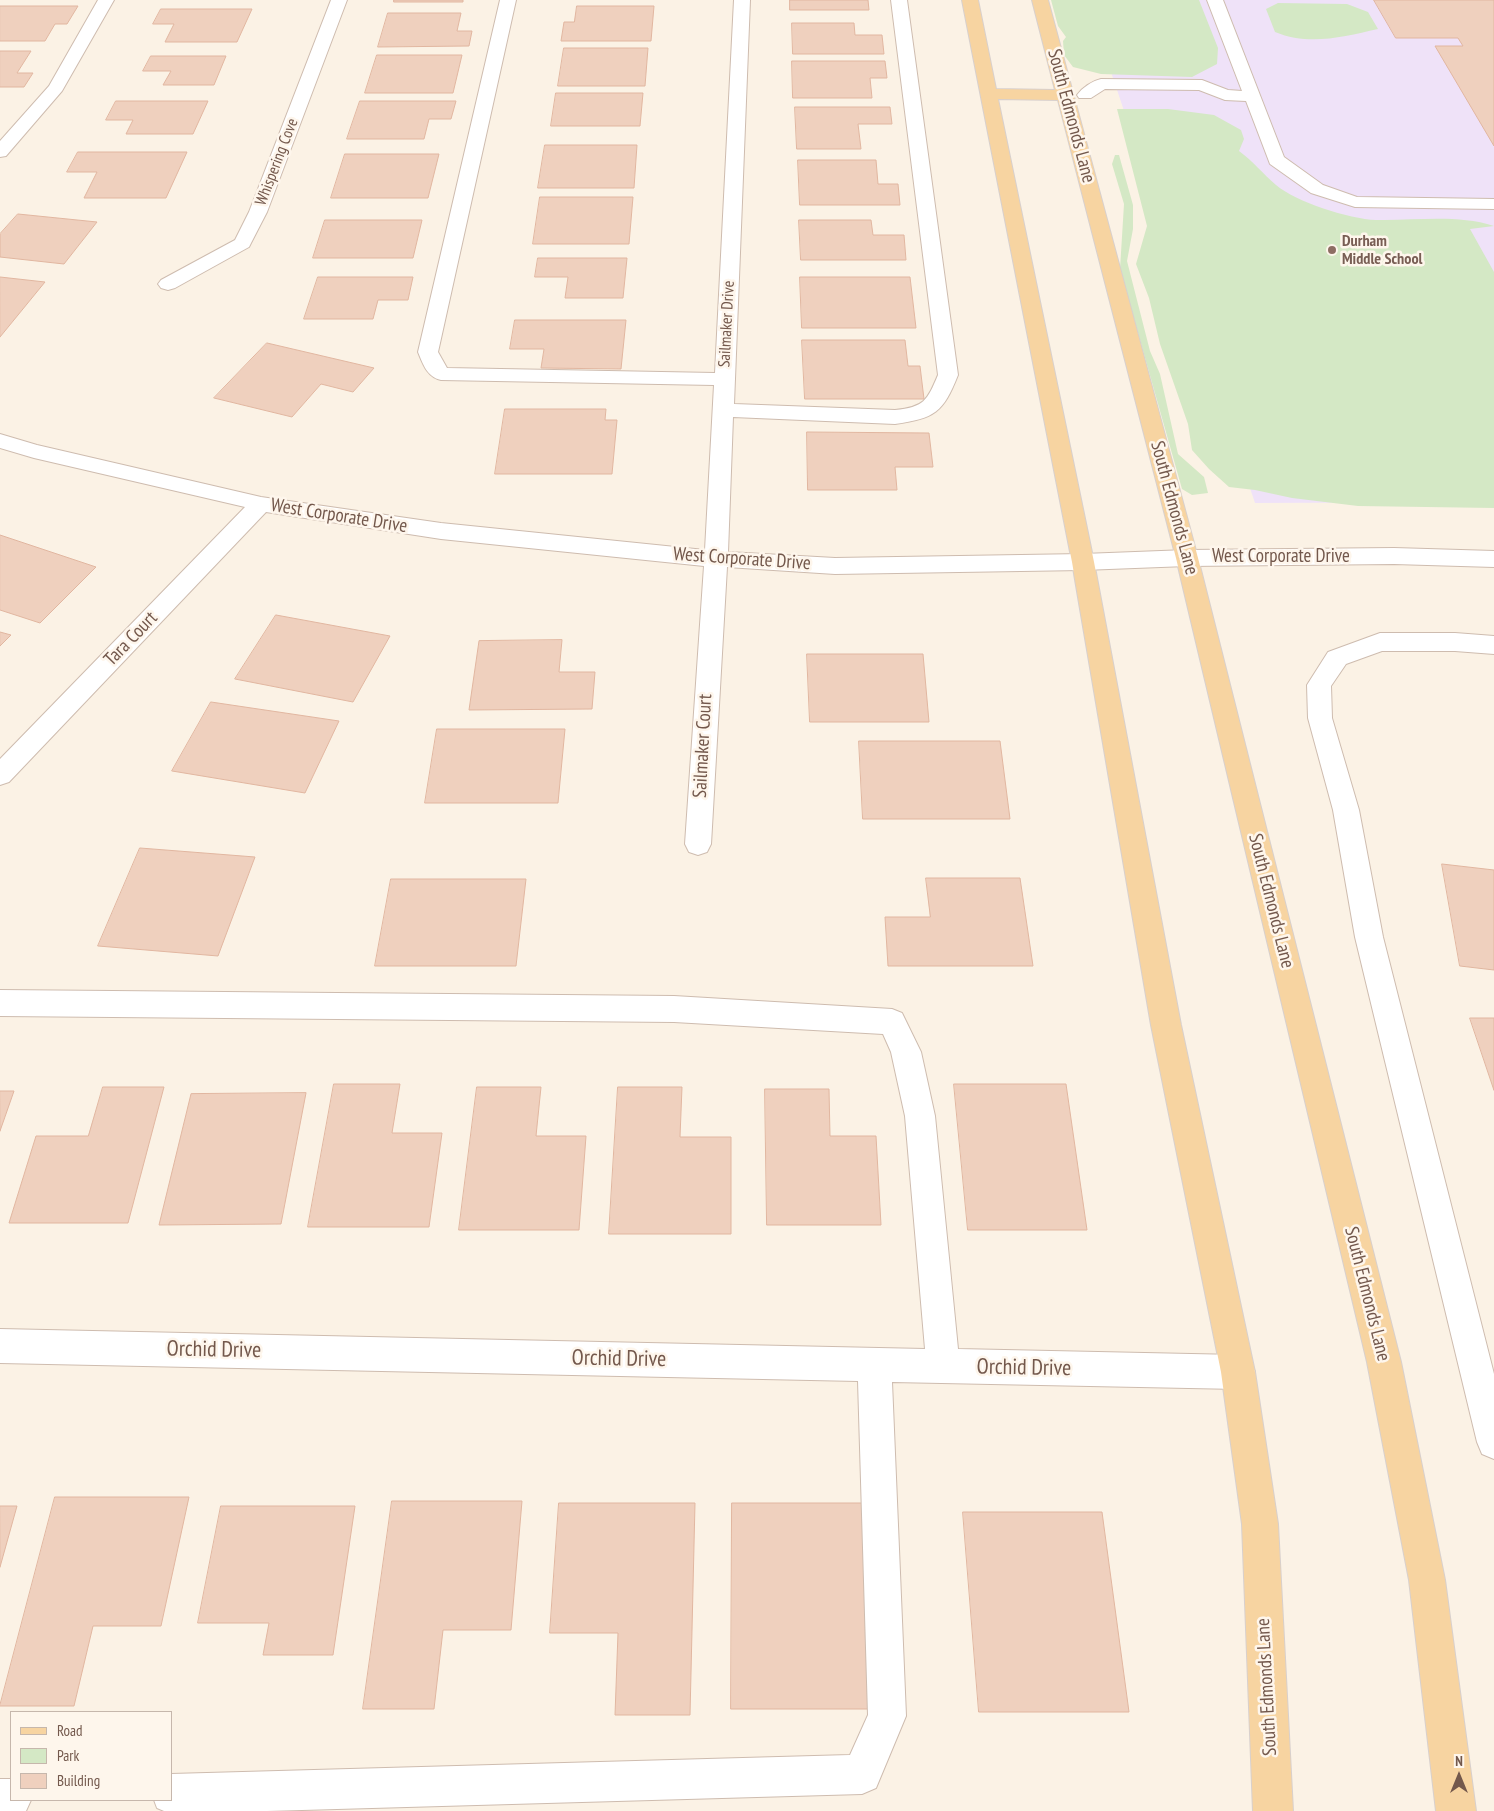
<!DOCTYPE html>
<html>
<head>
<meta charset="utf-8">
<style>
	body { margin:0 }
	#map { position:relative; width:1494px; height:1811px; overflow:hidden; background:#fbf2e5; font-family:"PT Sans Narrow",sans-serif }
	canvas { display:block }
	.legend { position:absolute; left:10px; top:1711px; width:162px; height:90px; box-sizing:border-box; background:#fef6ec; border:1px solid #c6b7ac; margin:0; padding:6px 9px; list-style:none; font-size:15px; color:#73584c }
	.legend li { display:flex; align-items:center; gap:10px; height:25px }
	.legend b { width:25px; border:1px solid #c6b7ac }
	.north { position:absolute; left:1434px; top:1751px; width:50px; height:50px; -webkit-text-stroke:4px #fef6ec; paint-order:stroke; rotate:0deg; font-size:14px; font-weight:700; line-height:20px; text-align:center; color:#73584c }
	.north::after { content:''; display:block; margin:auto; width:18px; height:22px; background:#73584c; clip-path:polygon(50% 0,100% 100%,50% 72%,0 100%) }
</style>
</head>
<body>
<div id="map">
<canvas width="1494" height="1811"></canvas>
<ul class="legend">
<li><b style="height:6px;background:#f7d4a1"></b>Road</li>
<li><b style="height:14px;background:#d4e8c5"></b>Park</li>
<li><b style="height:14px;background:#efd0be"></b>Building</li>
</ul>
<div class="north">N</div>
</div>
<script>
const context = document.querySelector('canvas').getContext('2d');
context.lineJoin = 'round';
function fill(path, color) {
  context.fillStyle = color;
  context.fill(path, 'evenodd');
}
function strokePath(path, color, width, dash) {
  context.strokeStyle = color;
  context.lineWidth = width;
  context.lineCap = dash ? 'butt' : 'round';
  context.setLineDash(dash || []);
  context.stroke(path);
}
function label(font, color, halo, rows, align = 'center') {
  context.font = font + ' "PT Sans Narrow",sans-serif';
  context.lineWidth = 5;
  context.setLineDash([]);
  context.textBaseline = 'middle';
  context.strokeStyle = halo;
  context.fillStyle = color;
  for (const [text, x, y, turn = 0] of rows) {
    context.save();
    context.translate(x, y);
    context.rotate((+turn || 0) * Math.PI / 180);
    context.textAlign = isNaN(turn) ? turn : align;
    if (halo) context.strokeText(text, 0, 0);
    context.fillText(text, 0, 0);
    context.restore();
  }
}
fill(new Path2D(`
	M1087 0H1494V502L1255 503Z`), '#efe2f8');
fill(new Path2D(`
	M1051 0H1199L1218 48 1217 64 1192 77 1101 74 1073 67 1064 55 1063 41 1066 37 1058 26Z
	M1278 3 1347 4 1368 12 1378 29C1343 37 1309 46 1275 32L1266 9Z
	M1117 109H1168L1214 115 1241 130 1244 139 1239 151C1253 161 1263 174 1276 185 1296 202 1349 219 1376 220 1415 221 1456 214 1494 226L1470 229 1494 272V508L1358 506 1292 498 1255 490 1229 487 1209 469 1192 450 1188 424 1160 344 1149 298 1136 264 1147 226Z
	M1115 155H1119L1133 205V229L1127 261 1150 351 1160 374 1178 454 1204 477 1208 493 1192 495 1182 489 1120 269 1124 204 1112 164Z`), '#d4e8c5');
const building = new Path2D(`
	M394 0H463V2H394Z
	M790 0H868L869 10H790Z
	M1374 0H1494V146L1435 46H1463L1458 38H1396Z
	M0 6H78L67 24H55L45 41H0Z
	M577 6H654L651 41H561L564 22H574Z
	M161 9H252L237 42H165L174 24H153Z
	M388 13H461L457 31H472L469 46 378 47Z
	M792 23H854L855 35H882L884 54H793Z
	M564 48H648L645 86H558Z
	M0 51H31L17 73H33L24 87H0Z
	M377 55H462L453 93H365Z
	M151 56H226L214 85H163L171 71H143Z
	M792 61H885L887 78H870L872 98H793Z
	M556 93H643L640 126H551Z
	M116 101H208L193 134H126L133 120H106Z
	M360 101H456L451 119H429L424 139H347Z
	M795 107H890L892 124H858L861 149H797Z
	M545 145H637L634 188H538Z
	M78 152H187L166 198H84L97 172H67Z
	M345 154H439L428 198H331Z
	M798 160H876L878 184H898L900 205H800Z
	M540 197H633L629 244H533Z
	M18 214 97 222 64 264 0 257V234Z
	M325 220H422L413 258H313Z
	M799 220H871L873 235H904L906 260H801Z
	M538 258H627L623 298H565L568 277H535Z
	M0 277 45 282 0 337Z
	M318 277H413L408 300H378L373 319H304Z
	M800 277H910L916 328H802Z
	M515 320H626L621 369 541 368 544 349H510Z
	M802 340H905L908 366H920L924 399H805Z
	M267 343 374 368 353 392 321 384 292 417 214 398Z
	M505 409H606L605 420H617L612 474H495Z
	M807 432 929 433 933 467H895L897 490H808Z
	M0 535 96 567 40 623 0 610Z
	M276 615 390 636 353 702 235 679Z
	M0 632 11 635 0 646Z
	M562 640 559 672H595L592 709 469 710 479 641Z
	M807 654H923L929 722H810Z
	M211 702 339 721 305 793 172 771Z
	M437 729H565L558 803H425Z
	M859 741H1000L1010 819H863Z
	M140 848 255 857 218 956 98 946Z
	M1442 864 1494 870V970L1460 966Z
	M926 878H1020L1033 966H888L885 917H930Z
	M391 879H526L516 966H375Z
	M1470 1018H1494V1090Z
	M334 1084H400L392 1133H442L429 1227H308Z
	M954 1084H1066L1087 1230H968Z
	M103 1087H164L128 1223H9L36 1136H88Z
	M477 1087H541L536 1136H586L579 1230H459Z
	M618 1087H682L680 1137H731V1234H609Z
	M765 1089H829L830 1136H876L881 1225H767Z
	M0 1091H14L0 1131Z
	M306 1093 281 1224 159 1225 191 1094Z
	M55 1497H189L161 1626H93L74 1706H0Z
	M392 1501H522L511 1630H443L434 1709H363Z
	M559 1503H695L690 1715H615L618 1633H550Z
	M732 1503H863L872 1709H731Z
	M0 1506H17L0 1567Z
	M221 1506H355L333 1655H263L269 1623H198Z
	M963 1512H1102L1129 1712H979Z`);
fill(building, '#efd0be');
strokePath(building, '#e1b6a0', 1);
const minor = new Path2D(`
	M98 0H114L62 91 6 156 0 157V141L49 86Z
	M331 0H347L267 212 251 243 249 247 175 288 168 290 161 288 158 284 161 280 235 240 249 212Z
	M500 0H516L438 352 447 368 715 373 734 0H750L734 404 895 410C924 407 927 401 938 375L891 0H907L958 375C943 413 935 418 895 424L733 417 728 552 835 558 1083 554 1187 550 1394 548 1494 551V567L1394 564 1187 566 1083 570 835 574 727 567 711 844 707 852 698 855 689 852 685 844 704 566 441 539 266 512 9 782 0 785V759L245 507 34 458 0 448V434L37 445 261 497 441 523 705 550 714 385 441 380C427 377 423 364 418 352Z
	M1207 0H1223L1284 157 1323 185 1357 197 1494 199V209L1355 207 1311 193 1270 164 1246 101 1225 100 1199 90 1105 89 1091 98H1079L1077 95C1082 88 1092 81 1101 79L1202 80 1228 90 1242 91Z
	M1380 633H1455L1494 636V654L1455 651H1382L1346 664 1331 686 1332 718 1359 810 1383 937 1494 1374V1459L1482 1454 1477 1442 1355 937 1333 810 1308 718 1307 685 1328 652Z
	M0 990 674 996 892 1009 902 1013 921 1052 935 1116 958 1349 1238 1355 1250 1360 1255 1372 1250 1384 1238 1389 892 1382 906 1716 876 1788 862 1794 267 1811H164L157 1808 154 1800H171V1774L850 1755 868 1715 858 1381 0 1363V1329L925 1349 905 1116 891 1052 883 1034 674 1022 0 1016Z
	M0 1779H11V1800H31L26 1811H0Z`);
const major = new Path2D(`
	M962 0H978L996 89 1055 90 1032 0H1048L1198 558 1401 1362 1445 1580 1476 1811H1436L1409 1580 1367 1362 1176 558 1058 100 998 99 1094 562 1181 1025 1255 1372 1278 1524 1293 1811H1253L1242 1524 1221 1372 1151 1025 1072 562Z`);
strokePath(minor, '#cebcaf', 2);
strokePath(major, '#d8d0cd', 2);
fill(minor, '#fff');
fill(major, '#f7d4a1');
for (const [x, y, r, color] of [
	[1332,250,5,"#8d6e63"]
]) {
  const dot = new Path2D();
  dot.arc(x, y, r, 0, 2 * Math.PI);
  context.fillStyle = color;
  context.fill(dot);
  strokePath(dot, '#fef6ec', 2);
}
label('16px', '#73584c', '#fef6ec', [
	["Whispering Cove",277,162,-69],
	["Sailmaker Drive",727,324,-87]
]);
label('bold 16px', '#785e54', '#fef6ec', [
	["Durham",1342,241],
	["Middle School",1342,259]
], 'left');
label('19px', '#73584c', '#fef6ec', [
	["South Edmonds Lane",1071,116,75],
	["South Edmonds Lane",1174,508,75],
	["West Corporate Drive",339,516,9],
	["West Corporate Drive",1281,557],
	["West Corporate Drive",742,559,4],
	["Tara Court",131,639,-46],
	["Sailmaker Court",703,746,-87],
	["South Edmonds Lane",1271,901,76],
	["South Edmonds Lane",1367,1294,76],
	["South Edmonds Lane",1267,1687,-93]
]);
label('22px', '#73584c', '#fef6ec', [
	["Orchid Drive",214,1350,1],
	["Orchid Drive",619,1359,1],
	["Orchid Drive",1024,1368,1]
]);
</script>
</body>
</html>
